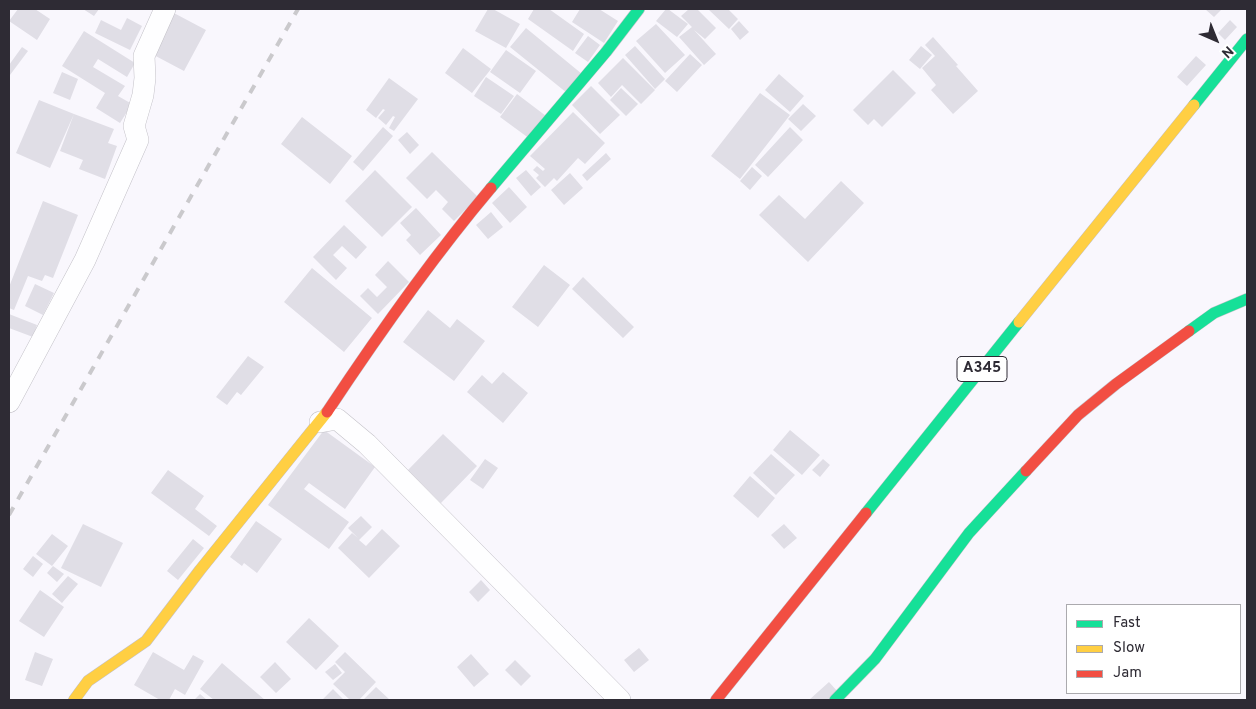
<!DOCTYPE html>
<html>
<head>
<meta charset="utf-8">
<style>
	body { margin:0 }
	#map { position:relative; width:1256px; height:709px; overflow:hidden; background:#f9f7fd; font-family:Overpass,sans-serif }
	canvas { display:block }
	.frame { position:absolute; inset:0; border:10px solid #2e2b34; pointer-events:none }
	.legend { position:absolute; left:1066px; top:604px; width:175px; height:90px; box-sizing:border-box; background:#fff; border:1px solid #abaaae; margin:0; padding:6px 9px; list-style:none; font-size:15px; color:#2e2b34 }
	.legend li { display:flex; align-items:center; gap:10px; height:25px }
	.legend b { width:25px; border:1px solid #abaaae }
	.north { position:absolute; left:1191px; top:15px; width:50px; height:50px; -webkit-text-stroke:4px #fff; paint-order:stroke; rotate:136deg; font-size:14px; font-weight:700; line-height:20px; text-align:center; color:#2e2b34 }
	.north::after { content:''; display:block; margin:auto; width:18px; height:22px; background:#2e2b34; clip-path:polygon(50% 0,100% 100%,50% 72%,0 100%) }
</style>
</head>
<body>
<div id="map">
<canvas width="1256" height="709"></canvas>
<div class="frame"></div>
<ul class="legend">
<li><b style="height:6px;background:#16e098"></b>Fast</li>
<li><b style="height:6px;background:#ffcf43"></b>Slow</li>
<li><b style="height:6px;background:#f24e42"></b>Jam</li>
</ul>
<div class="north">N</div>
</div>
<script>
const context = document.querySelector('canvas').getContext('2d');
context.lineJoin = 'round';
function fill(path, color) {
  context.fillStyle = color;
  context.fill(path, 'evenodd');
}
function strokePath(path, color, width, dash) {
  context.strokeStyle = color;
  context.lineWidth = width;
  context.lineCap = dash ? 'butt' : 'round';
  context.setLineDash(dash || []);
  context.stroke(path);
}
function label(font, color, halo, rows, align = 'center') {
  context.font = font + ' Overpass,sans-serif';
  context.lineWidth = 4;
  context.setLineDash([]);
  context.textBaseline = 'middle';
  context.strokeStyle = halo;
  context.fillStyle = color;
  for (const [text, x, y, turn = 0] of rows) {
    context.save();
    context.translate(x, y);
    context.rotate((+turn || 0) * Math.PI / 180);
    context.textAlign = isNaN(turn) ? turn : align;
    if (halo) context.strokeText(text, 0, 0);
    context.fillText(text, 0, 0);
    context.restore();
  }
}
fill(new Path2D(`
	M18 9H35L50 19 37 40 9 21Z
	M83 9H99L94 16Z
	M488 9H493L520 24 506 48 475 31Z
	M534 9H549L584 34 573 51 528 19Z
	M580 9H599L618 21 604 43 572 22Z
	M666 9H668L688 24 677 37 656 21Z
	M689 9H697L716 28 705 39 694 30 716 54 704 65 679 37 692 27 681 16Z
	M708 9H728L738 19 729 29Z
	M1205 9H1222L1214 17Z
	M172 12 206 30 184 71 150 53Z
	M127 18 142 26 130 50 95 33 101 20 121 30Z
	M1230 20 1237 27 1225 40 1218 33Z
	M739 21 749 32 740 40 731 29Z
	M656 24 685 55 665 73 636 41Z
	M526 28 582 74 567 93 510 47Z
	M84 31 135 63 127 77 98 59 93 67 125 86 118 96 132 104 120 123 96 108 105 93 62 66Z
	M588 36 600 45 588 62 575 53Z
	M933 37 958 65 956 66 978 91 953 114 931 90 936 85 922 68 935 56 925 45Z
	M635 46 665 79 655 89 625 55Z
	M921 46 932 55 920 69 909 60Z
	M22 47 28 51 10 75 9 74V65Z
	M463 48 491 69 472 93 445 73Z
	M506 50 536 71 520 93 490 72Z
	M690 54 702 65 677 92 665 81Z
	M1196 56 1206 65 1187 86 1177 77Z
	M623 58 655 90 641 104 622 85 611 97 598 83Z
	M893 70 916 93 882 127 874 119 868 125 853 110Z
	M62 72 78 79 70 100 53 93Z
	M779 74 804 96 790 112 765 90Z
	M486 77 514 96 501 114 474 96Z
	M389 78 418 99 394 131 389 128 395 117 393 116 386 125 378 118 385 110 383 109 376 118 366 110Z
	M591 86 620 115 600 134 572 105Z
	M621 88 638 104 626 116 610 100Z
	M760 93 790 115 740 179 711 156Z
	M517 94 546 116 530 139 500 117Z
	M39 100 74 114 50 168 16 153Z
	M803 104 816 116 801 131 788 119Z
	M573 112 605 143 585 164 578 158 557 181 554 178 545 187 536 178 539 175 533 170 537 166 543 171 545 169 530 156Z
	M74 114 114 129 108 143 117 146 105 179 79 169 83 160 60 151Z
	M302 117 352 156 330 184 281 144Z
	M383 127 393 136 363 171 353 162Z
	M790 127 803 140 768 177 755 165Z
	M407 132 419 145 410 154 398 140Z
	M432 152 478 197 454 221 442 209 448 202 436 190 427 199 406 178Z
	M606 153 611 159 587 181 582 175Z
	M752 167 762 176 750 190 740 181Z
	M375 170 412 207 382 237 345 201Z
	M526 170 541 187 531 196 516 178Z
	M570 173 583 188 564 205 551 190Z
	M841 181 864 203 808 262 759 215 779 195 805 219Z
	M509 187 527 207 510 223 492 203Z
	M43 201 78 215 53 278 45 275 42 281 28 276 14 310 9 308V287Z
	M416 208 441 235 420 255 406 240 411 235 400 223Z
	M491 212 503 227 488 239 476 225Z
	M344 225 367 247 356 259 342 246 333 255 347 268 336 280 313 257Z
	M388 261 409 282 378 314 360 296 368 288 377 297 387 287 375 275Z
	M544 265 570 285 538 327 512 307Z
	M312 268 372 318 344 352 284 302Z
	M583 277 634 327 623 338 572 289Z
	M35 284 54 293 43 315 25 306Z
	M428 310 450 328 457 319 485 341 454 381 403 342Z
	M9 314 37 325 33 337 9 328Z
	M248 356 264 367 241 395 237 392 227 405 216 397Z
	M503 372 528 393 503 423 467 392 482 375 492 384Z
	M324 430 375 467 345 509 309 483 304 489 349 522 329 549 268 505Z
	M790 430 820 455 802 475 773 450Z
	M443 434 477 466 441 503 408 470Z
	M771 454 795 475 776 495 753 473Z
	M485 459 498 468 483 489 470 480Z
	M823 459 830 465 820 477 812 470Z
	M168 470 204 496 195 509 217 526 209 536 151 493Z
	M750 476 775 498 758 518 733 496Z
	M361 516 372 527 359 540 366 546 382 529 400 546 369 578 338 548 352 533 358 538 348 528Z
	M256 521 282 539 257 573 244 563 242 566 230 557Z
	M83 524 123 543 101 587 61 568Z
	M784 524 797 538 784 549 771 535Z
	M52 534 68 546 52 566 36 554Z
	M193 539 204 548 178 580 167 571Z
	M33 556 43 564 33 577 23 569Z
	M53 566 64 574 57 582 47 573Z
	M68 576 78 584 62 603 52 594Z
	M481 580 490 590 478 602 469 592Z
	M40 590 64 607 44 637 19 621Z
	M309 618 339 646 316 670 286 642Z
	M639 648 649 660 634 672 624 660Z
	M35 652 53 659 42 686 25 680Z
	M153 652 184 670 193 655 204 661 185 695 175 689 169 700H160L134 685Z
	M345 652 376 682 359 700H350L333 684 345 672 335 662Z
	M471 654 489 674 474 687 457 667Z
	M515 660 531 676 521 686 505 670Z
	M275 662 291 679 276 693 260 677Z
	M222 663 265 700H214L200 689Z
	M335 664 342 673 333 680 325 672Z
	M829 682 838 692 829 700H809Z
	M376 687 390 700H363Z
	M333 689 344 700H322Z
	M200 694 207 700H194Z`), '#e0dee6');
const street = new Path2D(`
	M9 402 85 260 138 140 134 126 143 95 145 78 144 56 165 9
	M320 422 337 419 367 444 620 700`);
const fast = new Path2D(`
	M1194 105 1247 39
	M491 188 606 52 639 9
	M1189 331 1214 313 1247 299
	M866 513 1019 322
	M835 700 875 659 969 533 1026 471`);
const slow = new Path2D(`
	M1019 322 1194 105
	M74 700 88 681 146 641 200 570 327 412`);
const jam = new Path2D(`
	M327 412C378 335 431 259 491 188
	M1026 471 1078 415 1116 384 1189 331
	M716 700 866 513`);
strokePath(street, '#c3c1c8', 22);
strokePath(fast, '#c3c1c8', 12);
strokePath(slow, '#c3c1c8', 12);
strokePath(jam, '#c3c1c8', 12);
strokePath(street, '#fefeff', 21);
strokePath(fast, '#16e098', 11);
strokePath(slow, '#ffcf43', 11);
strokePath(jam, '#f24e42', 11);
strokePath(new Path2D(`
	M9 515 298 9`), '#cac9cc', 4, [9, 9]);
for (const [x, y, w] of [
	[982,369,50]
]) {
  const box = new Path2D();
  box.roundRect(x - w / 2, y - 12.5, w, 25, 4);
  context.fillStyle = '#fff';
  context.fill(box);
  strokePath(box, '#2e2b34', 1);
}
label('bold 15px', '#2e2b34', null, [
	["A345",982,369]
]);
</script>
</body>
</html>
